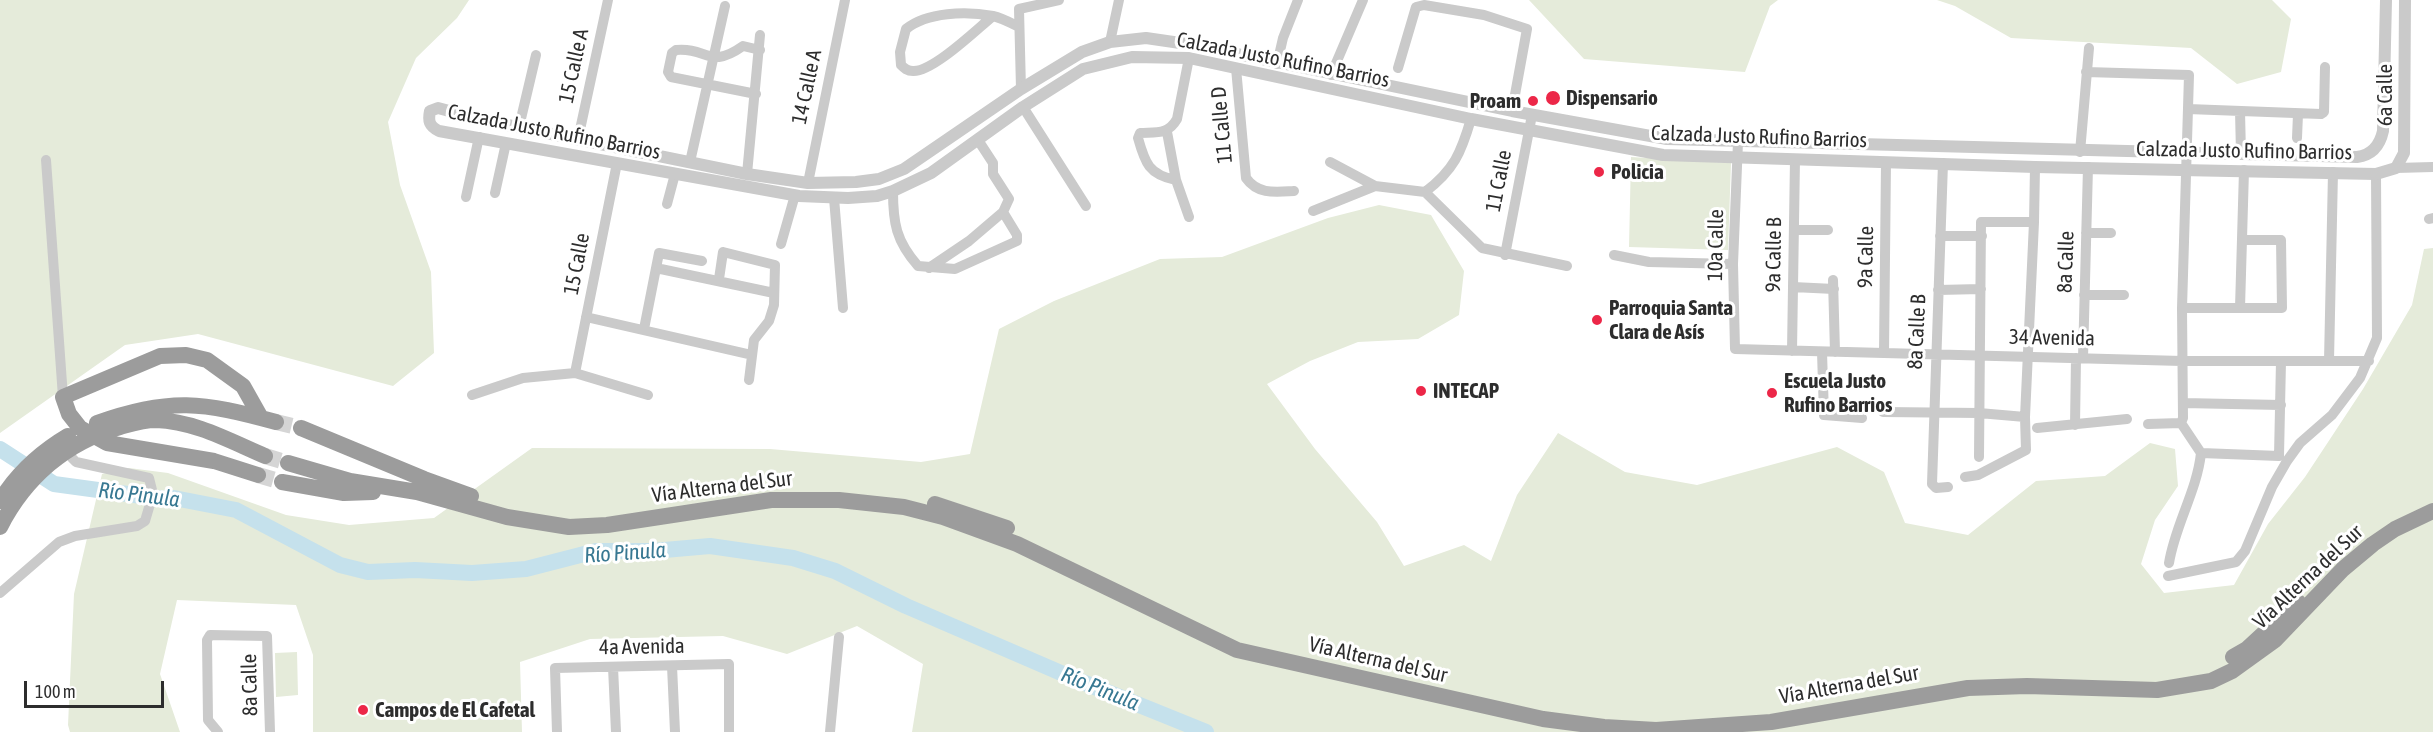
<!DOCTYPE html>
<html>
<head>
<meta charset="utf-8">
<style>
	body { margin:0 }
	#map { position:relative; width:2433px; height:732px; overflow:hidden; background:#fff; font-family:"Asap Condensed",sans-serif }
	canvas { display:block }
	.scale { position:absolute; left:24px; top:681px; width:140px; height:27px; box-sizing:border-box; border:3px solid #2d2d2d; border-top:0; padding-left:8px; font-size:18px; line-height:21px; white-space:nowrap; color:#2d2d2d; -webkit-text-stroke:4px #fff; paint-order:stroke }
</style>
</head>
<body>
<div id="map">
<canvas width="2433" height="732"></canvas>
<div class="scale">100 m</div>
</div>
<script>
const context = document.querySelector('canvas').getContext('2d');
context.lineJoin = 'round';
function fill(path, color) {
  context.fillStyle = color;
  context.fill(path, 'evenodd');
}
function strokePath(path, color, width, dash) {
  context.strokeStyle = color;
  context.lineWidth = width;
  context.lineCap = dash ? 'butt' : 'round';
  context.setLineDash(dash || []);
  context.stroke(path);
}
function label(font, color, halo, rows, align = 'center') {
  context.font = font + ' "Asap Condensed",sans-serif';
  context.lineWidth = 6;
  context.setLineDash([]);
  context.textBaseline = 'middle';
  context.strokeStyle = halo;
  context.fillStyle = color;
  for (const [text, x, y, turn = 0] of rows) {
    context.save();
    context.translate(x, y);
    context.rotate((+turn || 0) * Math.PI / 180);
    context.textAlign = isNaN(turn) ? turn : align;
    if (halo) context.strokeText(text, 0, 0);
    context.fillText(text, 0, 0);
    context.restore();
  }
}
fill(new Path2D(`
	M0 0H469L457 18 416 58 388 122 400 185 431 272 434 353 393 386 198 334 125 345 0 433Z
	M1529 0H1778L1770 6 1745 72 1584 59Z
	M1937 0H2272L2291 19 2281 72 2237 84 2191 48 2011 38 1955 6Z
	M1631 157 1731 163 1728 250 1629 247Z
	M1379 205 1431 215 1464 271 1459 315 1418 339 1358 342 1310 361 1267 384 1315 449 1377 522 1404 566 1464 545 1491 561 1517 495 1558 433 1625 472 1697 485 1837 447 1884 472 1905 523 1968 535 2036 481 2105 476 2150 443 2175 449 2178 486 2155 520 2141 564 2164 593 2234 585 2268 524 2305 477 2363 389 2412 305 2424 249 2433 248V732H912L923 664 857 626 787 654 723 636 590 639 520 662 522 732H313V655L296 605 177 600 160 674 180 732H70L68 725 74 594 102 474 129 468 168 473 286 515 349 525 434 518 532 448 770 449 921 462 970 454 999 329 1054 301 1160 259 1222 257 1328 218Z
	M297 652 298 695 276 697 275 653Z`), '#e5ebda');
strokePath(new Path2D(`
	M0 449 54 484 164 499 174 498 236 510 340 565 368 572 415 570 472 573 526 569 596 551H653L710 546 793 558 835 571 906 606 1075 679 1206 732`), '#c5e1ec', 16);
strokePath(new Path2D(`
	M276 422 301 428
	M265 456 288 463
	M258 475 282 482`), '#d5d5d5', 16, [16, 8]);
strokePath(new Path2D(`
	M993 16C977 29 933 72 913 71 907 71 904 68 901 65L900 52 906 29C927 12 966 11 993 16 1002 18 1011 23 1019 27
	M1110 42 1119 0
	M1277 64 1283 38 1298 0
	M1236 68 1246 178C1258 195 1276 192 1294 191
	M1398 68 1416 7 1424 5 1484 15 1527 29 1512 111
	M2086 72 2189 75 2182 308 2183 418 2181 423 2201 453
	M1331 75 1363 0
	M1021 89 1019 9 1059 0
	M756 94 671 77 668 72 672 53 676 50C708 47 709 70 743 46L760 50
	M1023 107 1086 206
	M2188 109 2321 114 2324 112 2325 67
	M2240 111 2241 154
	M519 127 536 55
	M1167 132 1176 180 1189 217
	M2297 138 2298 114
	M578 139 608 0
	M1738 142 1733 264 1735 349 2182 361H2369
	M2080 152 2089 48
	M46 160 63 397
	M690 162 725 6
	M1330 162 1375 186 1425 192 1482 248 1567 266
	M1943 163 1932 484 1936 488 1948 487
	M2396 168 2433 167
	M747 174 760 35
	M1176 180C1149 175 1145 163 1138 138L1140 133C1156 132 1168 135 1177 119L1189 58
	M808 183 845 0
	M893 191C893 223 896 241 918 266L955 269 1017 241V235L1003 212 1009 199 993 174V163L978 140
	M1425 192C1454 170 1461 153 1471 119
	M495 193 506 143
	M466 197 479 137
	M834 198 843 308
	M667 204 675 174
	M1313 211 1375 186
	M2429 219 2433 218
	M2034 222 2035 167
	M1794 230H1828
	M2086 233H2111
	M1940 236H1982
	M781 244 795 195
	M1505 255 1532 115
	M1614 255 1649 262 1733 264
	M656 268 774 293
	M929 268 969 241 1003 212
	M719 279 723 252 775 265 774 305 769 321 754 340 749 380
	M1833 280 1835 352
	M1793 287 1834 289
	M1938 290 1981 289
	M2084 295H2124
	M2182 308H2282L2281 240H2243
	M2240 308 2244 170
	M586 317 752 355
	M644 329 659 253 702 261
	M1792 351 1795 159
	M1822 352 1824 415 1862 418
	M1884 353 1886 162
	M2083 358 2088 167
	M2329 361 2333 172
	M575 373 617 163
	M472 395 523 378 575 373 648 395
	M2183 403 2281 405
	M1883 412 1979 413 2025 417 2026 450 1978 475 1965 477
	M2148 424 2181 423
	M2075 425 2076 358
	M2037 428 2127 419
	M1979 457 1981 222H2034L2025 417
	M2169 563C2175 525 2197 491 2201 453L2279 456 2281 361
	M2168 576 2236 562 2245 551 2272 487 2287 461 2300 443 2332 415 2360 378 2377 338 2376 174
	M0 593 59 542 75 536 137 526 145 521 153 494 149 478 76 462 72 458 68 444
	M672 666 675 732
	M613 667 616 732
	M218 732 208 720 207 640 210 635 267 636 270 732
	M557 732 555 668 729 664V732
	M830 732 839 637`), '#cacaca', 10);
strokePath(new Path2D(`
	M2386 0 2383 131C2380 145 2372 155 2357 157L1667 139 1512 111 1194 45 1146 38 1110 42 1082 52 1021 89 904 169 879 179 856 182 808 183 747 174 483 120 438 108 430 111C428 121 429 126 439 131L799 196 848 198 877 196 893 191 931 173 1023 107 1083 69 1132 57 1189 58 1471 119 1663 155 2035 167 2376 174 2396 168 2404 153 2405 0`), '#cacaca', 12);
strokePath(new Path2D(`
	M97 423C170 397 203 402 276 422
	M301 428 424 479 471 496
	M288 463 350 481 417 492 507 517 569 527 607 525 771 500H839L904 507 943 517 1017 544 1237 650 1543 719 1604 727 1656 730 1771 722 1968 688 2027 686 2157 690 2211 681 2232 671 2275 640 2343 569 2373 544 2395 529 2433 511
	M258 475 214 461 107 443 80 428 69 414 63 397 160 356 186 355 207 360 243 386 261 418
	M282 482 344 493 373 492
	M0 501C17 474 41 452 68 436
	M935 504 1007 528
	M0 527C25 478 66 442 120 427 131 424 143 420 156 420 194 421 230 441 265 456
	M2233 657 2247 649 2298 602`), '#9c9c9c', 16);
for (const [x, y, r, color] of [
	[1553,98,8,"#ec2748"],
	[1533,101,6,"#ec2748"],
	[1599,172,6,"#ec2748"],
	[1597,320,6,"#ec2748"],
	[1421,391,6,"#ec2748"],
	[1772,393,6,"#ec2748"],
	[363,710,6,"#ec2748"]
]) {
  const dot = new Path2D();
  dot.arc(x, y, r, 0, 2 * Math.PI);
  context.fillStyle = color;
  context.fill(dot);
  strokePath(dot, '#fff', 2);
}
label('21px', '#2d2d2d', '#fff', [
	["Calzada Justo Rufino Barrios",1283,60,11],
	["15 Calle A",574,66,-78],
	["14 Calle A",807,87,-78],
	["6a Calle",2385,95,-90],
	["11 Calle D",1222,125,-95],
	["Calzada Justo Rufino Barrios",554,132,11],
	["Calzada Justo Rufino Barrios",1759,137,2],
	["Calzada Justo Rufino Barrios",2244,151,1],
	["11 Calle",1499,181,-79],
	["10a Calle",1716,245,-89],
	["9a Calle B",1774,255,-89],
	["9a Calle",1866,257,-89],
	["8a Calle",2066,262,-88],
	["15 Calle",577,264,-79],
	["8a Calle B",1917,332,-87],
	["34 Avenida",2052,338,1],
	["Vía Alterna del Sur",722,487,-7],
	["Vía Alterna del Sur",2308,577,-43],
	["4a Avenida",642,647,-1],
	["Vía Alterna del Sur",1378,660,13],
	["8a Calle",250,685,-91],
	["Vía Alterna del Sur",1849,685,-10]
]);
label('bold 21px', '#2d2d2d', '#fff', [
	["Dispensario",1566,98],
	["Proam",1521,101,"right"],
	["Policia",1611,172],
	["Parroquia Santa",1609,308],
	["Clara de Asís",1609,332],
	["Escuela Justo",1784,381],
	["Rufino Barrios",1784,405],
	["INTECAP",1433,391],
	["Campos de El Cafetal",375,710]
], 'left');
label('italic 22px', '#387892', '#fff', [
	["Río Pinula",139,495,7],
	["Río Pinula",625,553,-4],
	["Río Pinula",1100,689,22]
]);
</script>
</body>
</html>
